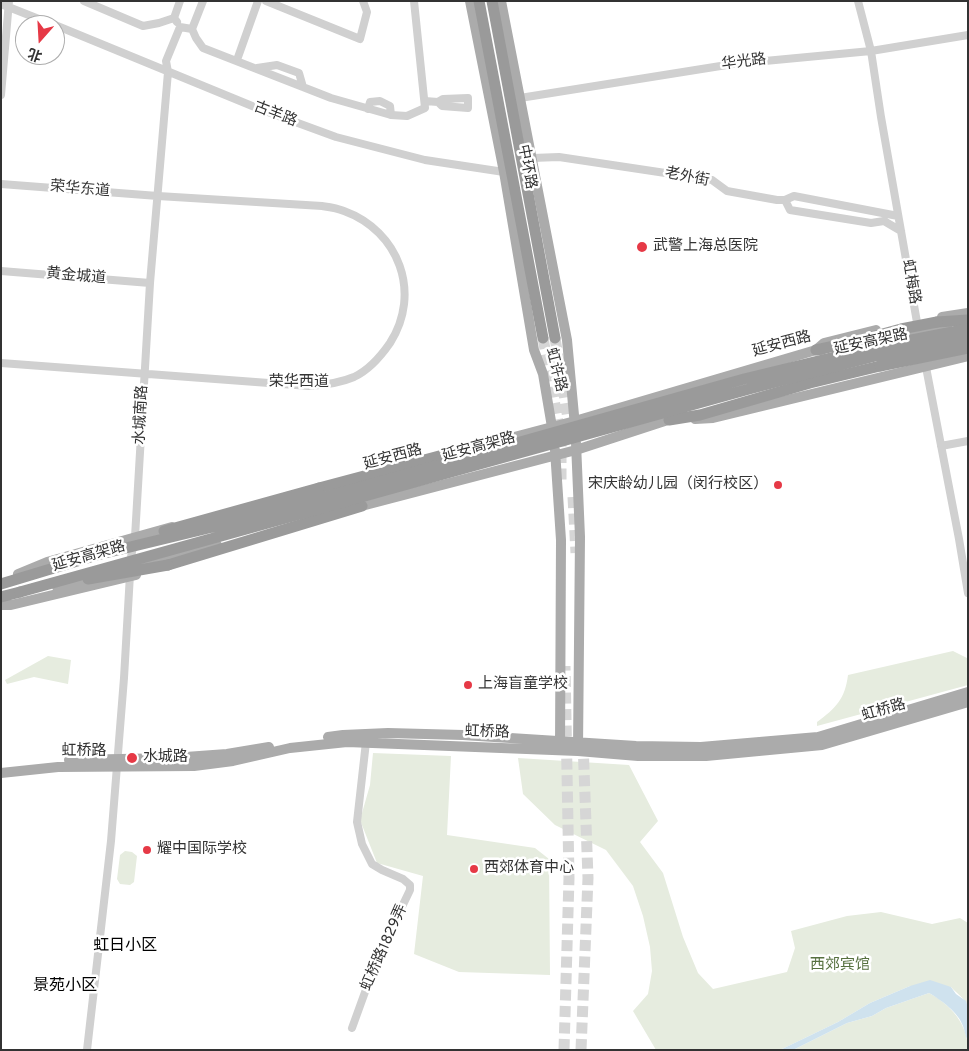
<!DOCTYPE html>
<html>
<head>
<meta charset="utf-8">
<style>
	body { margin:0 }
	#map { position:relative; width:969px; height:1051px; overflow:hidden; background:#fff; font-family:Overpass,"Noto Sans SC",sans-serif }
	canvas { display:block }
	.frame { position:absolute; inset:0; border:2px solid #333; pointer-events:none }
	.north { position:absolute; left:15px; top:15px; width:50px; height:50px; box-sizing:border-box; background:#fff; border:1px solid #adadad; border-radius:50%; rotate:199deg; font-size:14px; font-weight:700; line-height:20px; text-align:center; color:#333 }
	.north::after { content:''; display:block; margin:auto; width:18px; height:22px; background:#e63946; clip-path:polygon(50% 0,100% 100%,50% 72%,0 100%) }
</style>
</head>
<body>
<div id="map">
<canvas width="969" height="1051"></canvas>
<div class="frame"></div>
<div class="north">北</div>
</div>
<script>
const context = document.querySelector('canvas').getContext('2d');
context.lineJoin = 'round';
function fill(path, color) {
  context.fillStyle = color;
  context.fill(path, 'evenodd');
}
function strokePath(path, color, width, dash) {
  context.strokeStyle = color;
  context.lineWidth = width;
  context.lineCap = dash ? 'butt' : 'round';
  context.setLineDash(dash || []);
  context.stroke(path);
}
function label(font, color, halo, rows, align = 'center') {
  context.font = font + ' Overpass,"Noto Sans SC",sans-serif';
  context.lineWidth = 5;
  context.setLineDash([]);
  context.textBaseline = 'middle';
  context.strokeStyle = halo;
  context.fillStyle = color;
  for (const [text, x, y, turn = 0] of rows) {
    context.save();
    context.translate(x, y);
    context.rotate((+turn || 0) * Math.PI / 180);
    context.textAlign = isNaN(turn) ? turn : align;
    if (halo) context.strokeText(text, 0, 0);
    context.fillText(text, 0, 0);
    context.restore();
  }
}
fill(new Path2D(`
	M953 651 967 658 968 685 817 726V722C836 708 845 699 848 675Z
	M48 656 71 660 68 684 34 677 7 684 5 680Z
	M373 753 451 756 447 835 535 848 549 859 550 975 459 972 414 954 423 876 377 863 360 820 370 785Z
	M518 758 629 765 658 821 640 842 663 873 683 937 698 973 713 989 787 972 795 948 791 931 847 916 881 912 932 924 960 918 968 923V1007C965 998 957 994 951 987L910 986 870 1003 838 1022 780 1050H656L633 1011 648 994 652 971 650 947 643 916 633 886 606 850 555 825 523 794Z
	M125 851 132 852 137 856 134 882 130 885 120 884 117 879 120 855Z
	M929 993C951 1005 968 1024 968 1050H793L847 1023 872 1016 886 1008Z`), '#e6ecdf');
fill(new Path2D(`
	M930 980 951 987 956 994 966 1001 968 1007V1041C965 1036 965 1031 963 1026 958 1012 941 1000 929 993L886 1008 872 1016 847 1023 793 1050H780L838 1022 870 1003 910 986Z`), '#cfe2ee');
strokePath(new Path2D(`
	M543 338 561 439V480
	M555 338 570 431
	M573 497 576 553
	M564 1050 569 878 565 666
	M581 1050 588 878 583 742`), '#d6d6d6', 11, [11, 5.5]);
strokePath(new Path2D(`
	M84 1 143 26 159 23 174 18
	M266 1 360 39 367 12 363 1
	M858 1 871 51 881 117 918 328
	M1 4 54 25
	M177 22 174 18 180 1
	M55 25 257 108 336 137 425 160 504 172
	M192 29 196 38 203 48 331 98 391 115 407 116 425 108 414 1
	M237 60 258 1
	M257 68 277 65 299 73 303 87
	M1 95 9 1
	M520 98 733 64 871 51 968 35
	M425 101 438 102 442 106 468 108V98L443 99 438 102
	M368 109 370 102 380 101 390 106 391 115
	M532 158 559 157 712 180 727 191 777 200H785L794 196 898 216
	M1 184 158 196 322 206C329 207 337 208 344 211 399 231 422 293 390 343 381 356 369 370 354 377 340 383 325 385 309 386L1 363
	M785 200 790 210 871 223 884 221 901 231
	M1 271 150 283
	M925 362 959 539 968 593
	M941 446 968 441
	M352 1028 377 959 410 890V885L403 879 382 870 372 864 362 844 357 822 366 742
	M87 1050 111 841 124 678 131 557 135 537 150 283 168 72 166 61 180 27 192 29 203 1`), '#d0d0d0', 8);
strokePath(new Path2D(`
	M470 1 504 172 534 350 543 374 553 433
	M501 1 567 340 575 426
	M942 317 968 313
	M888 340 947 326
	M816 350 824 343 876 330
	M695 419 713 418 968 356
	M576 443 580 537 578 748
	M480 446 575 421 816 350H822
	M555 450 561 540 560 747
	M354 508 576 450 677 417
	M142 565 217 545
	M18 574 47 562 172 527
	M57 587 96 577
	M1 605H11L136 575
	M328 737 343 735 388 733 463 735 636 746 701 747 818 737 968 692
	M69 760 172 758 227 754 269 747
	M1 773 58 767 194 766 233 761 290 748 347 742 578 751 638 756H706L822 745 968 702`), '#ababab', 10);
strokePath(new Path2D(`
	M479 1 543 338
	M492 1 555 338
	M937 322 968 320
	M816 350 853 342
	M669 420 700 415 810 383 880 366
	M319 488 488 443
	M168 565 362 506
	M1 597 20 592`), '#9a9a9a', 11);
strokePath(new Path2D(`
	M853 342 901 329 937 322
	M880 366 968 348
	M164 531 319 488
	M88 579 168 565
	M1 584 97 555 254 517 744 379 876 347 968 329
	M20 592 749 389 879 355 968 340`), '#9a9a9a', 11);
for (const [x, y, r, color] of [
	[642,247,6,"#e63946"],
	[778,485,5,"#e63946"],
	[468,685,5,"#e63946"],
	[132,758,6,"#e63946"],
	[147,850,5,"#e63946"],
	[474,869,5,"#e63946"]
]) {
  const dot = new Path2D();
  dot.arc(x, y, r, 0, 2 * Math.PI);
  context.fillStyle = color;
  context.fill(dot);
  strokePath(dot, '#fff', 2);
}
label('15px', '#333', '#fff', [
	["华光路",744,63,-7],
	["古羊路",275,115,21],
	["中环路",526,167,79],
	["老外街",687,178,11],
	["荣华东道",80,190,5],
	["黄金城道",76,277,5],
	["虹梅路",910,282,80],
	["延安高架路",871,343,-12],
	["延安西路",782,345,-15],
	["虹许路",555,370,76],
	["荣华西道",299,383],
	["水城南路",142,415,-87],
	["延安高架路",479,448,-15],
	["延安西路",393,458,-15],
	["延安高架路",89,557,-16],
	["虹桥路",884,711,-16],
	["虹桥路",487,733,2],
	["虹桥路",84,752],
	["虹桥路1829弄",385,948,-66]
]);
label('15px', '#333', '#fff', [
	["武警上海总医院",653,247],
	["宋庆龄幼儿园（闵行校区）",768,485,"right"],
	["上海盲童学校",478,685],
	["水城路",143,758],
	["耀中国际学校",157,850],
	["西郊体育中心",484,869]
], 'left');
label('15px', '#56703f', '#fff', [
	["西郊宾馆",840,966]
]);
label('16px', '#000', '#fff', [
	["虹日小区",125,947],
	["景苑小区",65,987]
]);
</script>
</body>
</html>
